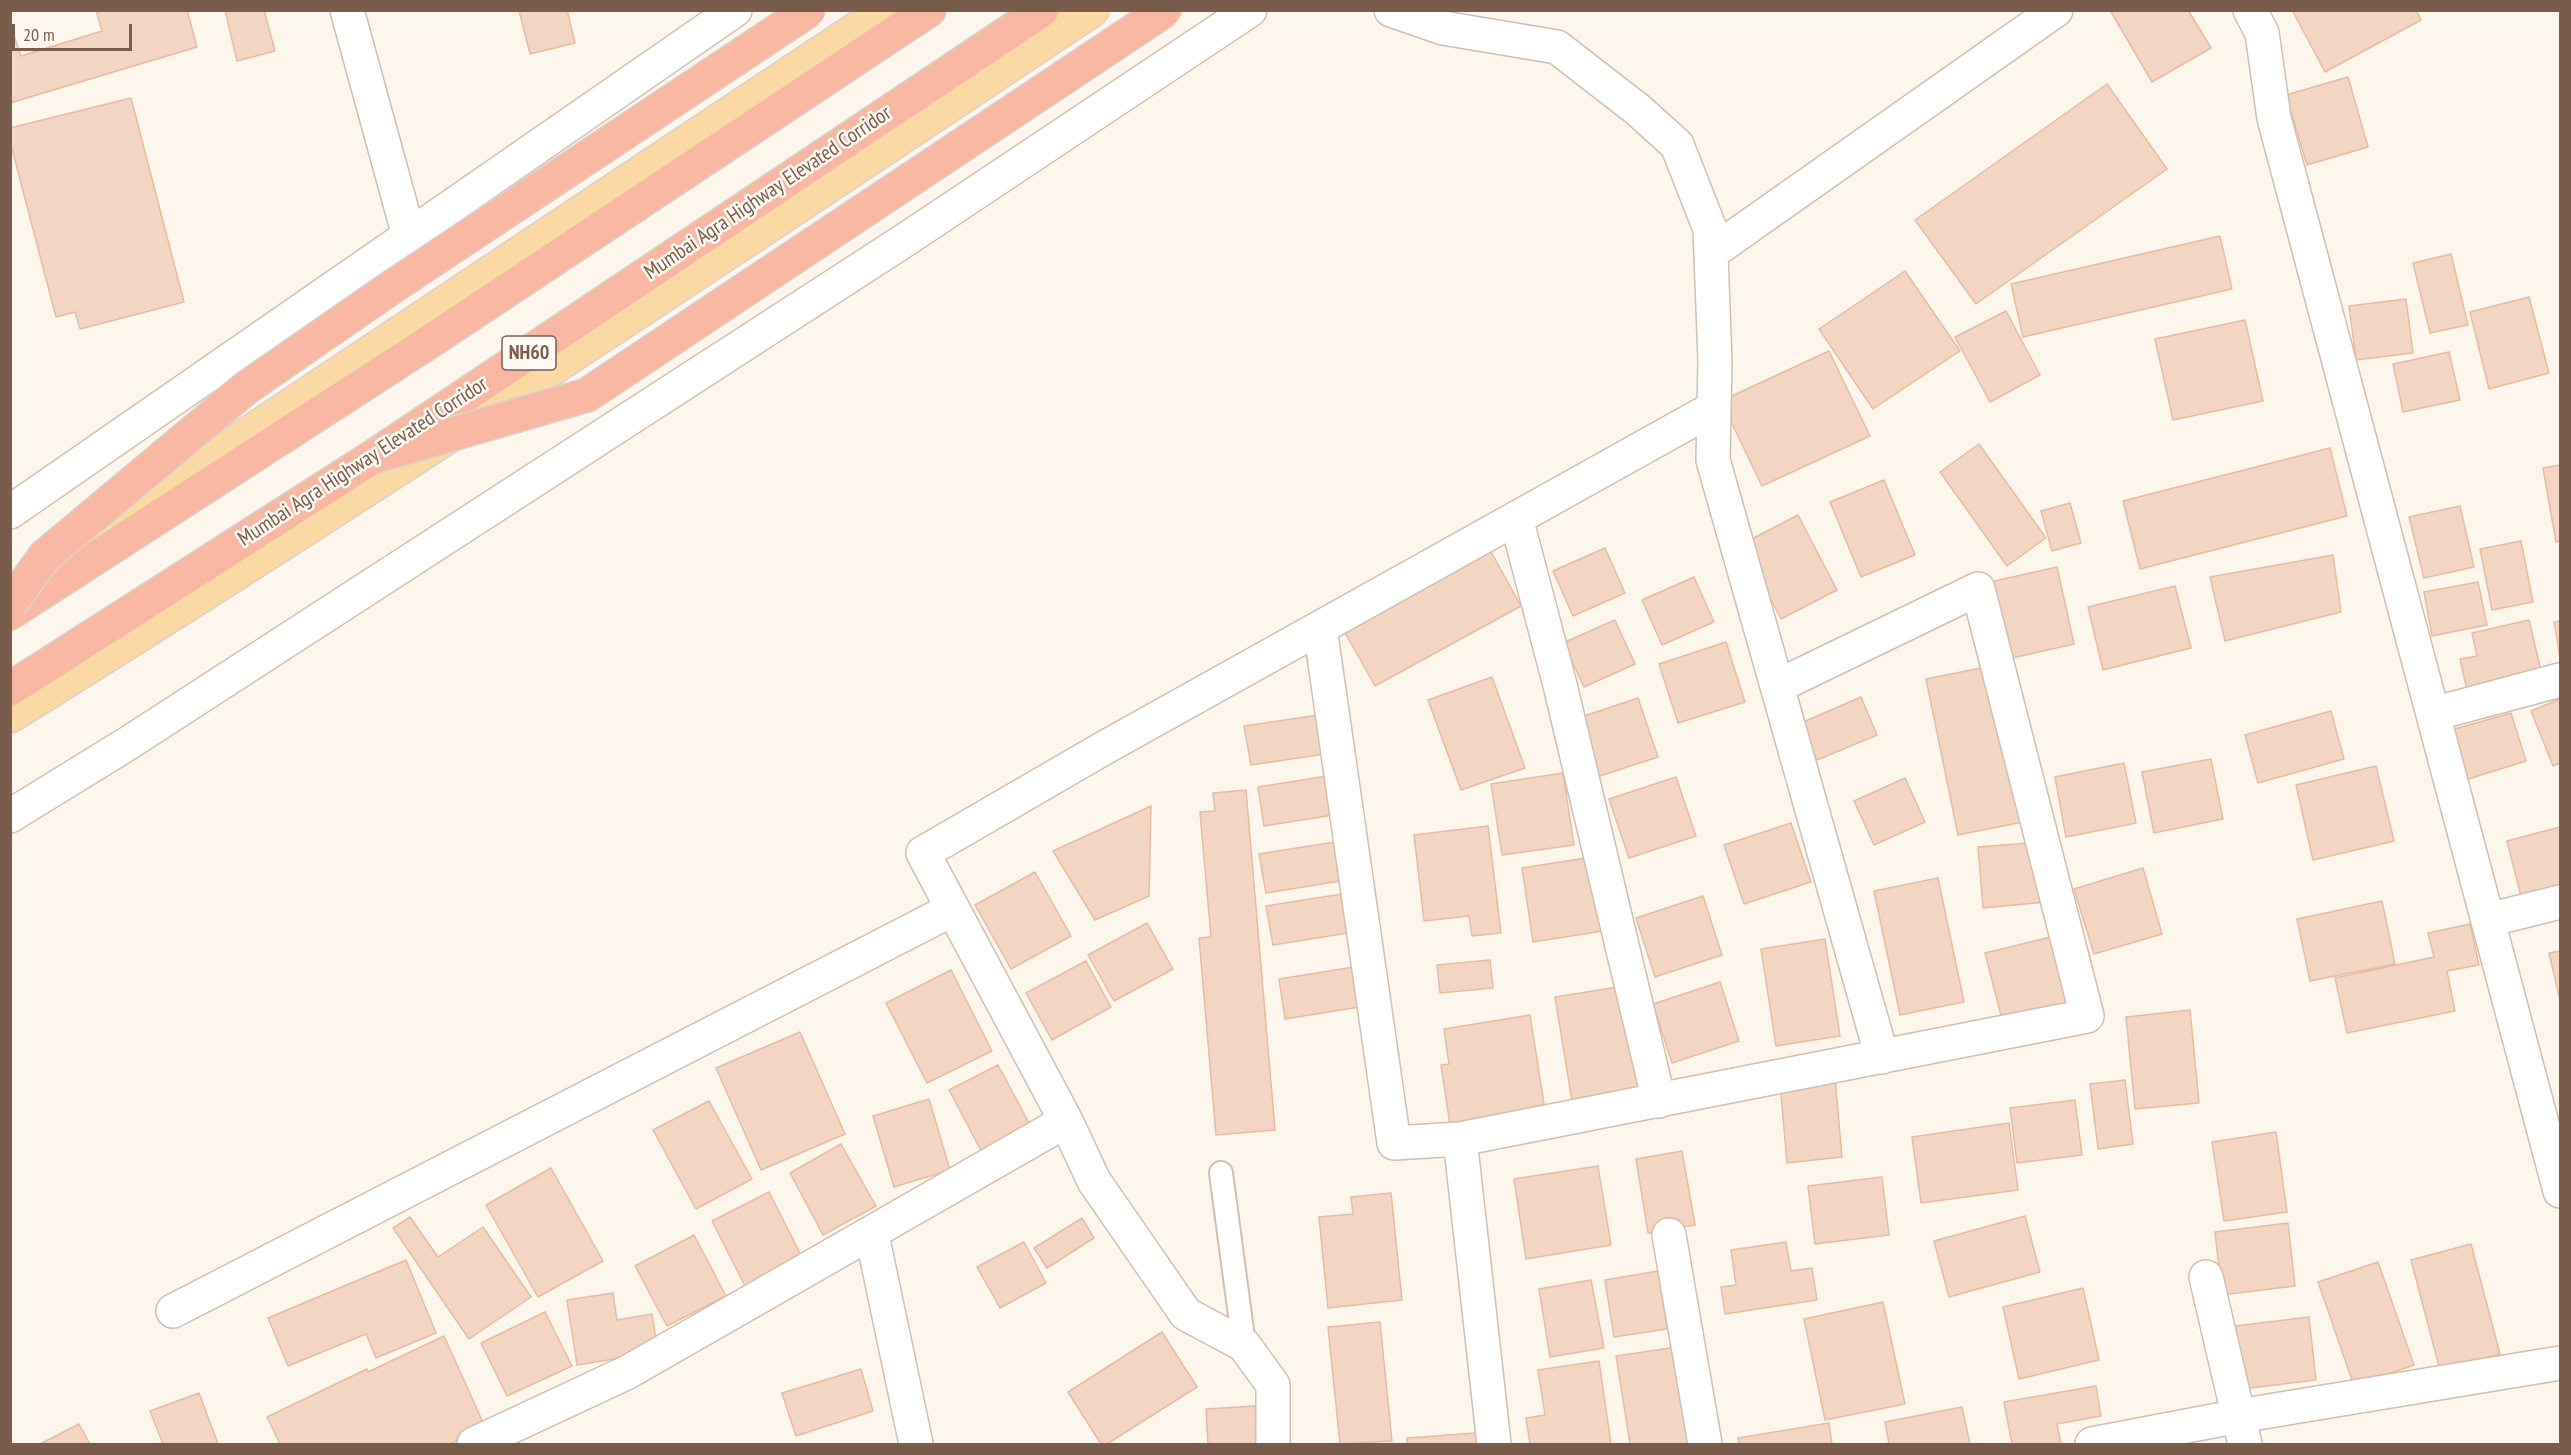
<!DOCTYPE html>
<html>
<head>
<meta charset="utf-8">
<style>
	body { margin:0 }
	#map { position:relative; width:2571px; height:1455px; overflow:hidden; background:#fdf6ec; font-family:"PT Sans Narrow",sans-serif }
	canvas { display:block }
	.frame { position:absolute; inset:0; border:12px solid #7a5c4d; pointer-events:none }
	.scale { position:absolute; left:12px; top:24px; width:120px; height:27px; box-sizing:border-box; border:3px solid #7a5c4d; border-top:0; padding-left:8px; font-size:18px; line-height:21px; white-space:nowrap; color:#7a5c4d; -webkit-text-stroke:4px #fffaf3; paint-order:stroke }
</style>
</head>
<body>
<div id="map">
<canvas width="2571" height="1455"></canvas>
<div class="frame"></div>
<div class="scale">20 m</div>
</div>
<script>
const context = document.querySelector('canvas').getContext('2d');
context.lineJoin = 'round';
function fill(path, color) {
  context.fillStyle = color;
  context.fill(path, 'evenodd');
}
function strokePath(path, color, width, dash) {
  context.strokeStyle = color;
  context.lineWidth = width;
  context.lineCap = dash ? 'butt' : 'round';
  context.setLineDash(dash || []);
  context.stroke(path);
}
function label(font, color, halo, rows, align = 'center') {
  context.font = font + ' "PT Sans Narrow",sans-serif';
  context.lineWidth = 5;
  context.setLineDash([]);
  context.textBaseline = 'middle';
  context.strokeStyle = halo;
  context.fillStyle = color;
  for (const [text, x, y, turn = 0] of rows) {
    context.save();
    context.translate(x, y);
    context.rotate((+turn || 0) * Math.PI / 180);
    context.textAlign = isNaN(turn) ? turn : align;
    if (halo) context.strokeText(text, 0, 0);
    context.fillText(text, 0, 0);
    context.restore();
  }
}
const building = new Path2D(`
	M96 10H187L197 47 10 103V24L21 56 102 31Z
	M225 10H264L275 51 237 61Z
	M519 10H567L575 43 530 54Z
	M2110 10H2188L2211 48 2152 82Z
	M2292 10H2416L2421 20 2325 72Z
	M2348 77 2368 147 2307 165 2286 95Z
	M2107 84 2167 169 1976 304 1915 220Z
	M131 98 184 302 80 329 75 312 56 317 10 141V128Z
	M2220 236 2232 289 2023 337 2011 284Z
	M2451 254 2468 325 2430 333 2413 263Z
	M1905 271 1960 351 1873 409 1819 329Z
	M2529 297 2549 373 2489 389 2470 312Z
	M2406 299 2413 353 2356 360 2349 306Z
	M2006 311 2040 375 1990 402 1955 337Z
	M2245 320 2263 401 2173 420 2155 339Z
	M1829 351 1870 436 1762 486 1721 401Z
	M2449 352 2460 400 2403 412 2393 364Z
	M1979 444 2046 538 2007 566 1940 472Z
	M2330 448 2347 516 2140 569 2123 501Z
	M2560 465V541L2556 542 2543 468Z
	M1884 480 1915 555 1861 577 1830 502Z
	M2070 503 2081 543 2052 551 2041 511Z
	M2460 506 2474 567 2424 578 2409 517Z
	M1798 515 1837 590 1781 619 1742 544Z
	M2521 541 2533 602 2492 610 2480 549Z
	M1489 548 1521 606 1375 686 1343 629Z
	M1605 548 1625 593 1573 616 1553 571Z
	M2333 555 2341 612 2225 641 2210 577Z
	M2057 567 2074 644 2008 659 1990 582Z
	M1694 577 1714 622 1662 645 1642 600Z
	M2478 582 2487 625 2432 636 2424 592Z
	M2175 586 2191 648 2103 670 2088 607Z
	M1615 620 1635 664 1584 687 1563 643Z
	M2529 620 2543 679 2467 690 2460 659 2477 656 2472 633Z
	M2560 621V658L2554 622Z
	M1726 642 1745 702 1678 723 1659 664Z
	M1991 666 2023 822 1958 835 1926 679Z
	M1492 677 1525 768 1461 790 1428 700Z
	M1861 697 1877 735 1817 760 1801 723Z
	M1638 698 1658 757 1591 779 1572 720Z
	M2560 699V763L2553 766 2531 711Z
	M2331 711 2344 759 2258 783 2245 735Z
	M2511 713 2526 761 2465 780 2451 730Z
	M1326 714 1332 753 1251 765 1244 726Z
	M2211 759 2223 819 2154 833 2142 772Z
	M2124 763 2136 823 2066 837 2055 777Z
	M2376 766 2394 841 2313 860 2296 785Z
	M1563 773 1574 845 1502 855 1491 784Z
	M1340 774 1346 813 1264 826 1258 787Z
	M1676 777 1696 836 1629 858 1609 799Z
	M1905 778 1925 822 1874 845 1854 801Z
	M1246 790 1275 1130 1216 1135 1199 938 1211 937 1200 812 1215 811 1213 793Z
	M1151 806 1149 896 1095 920 1053 851Z
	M1791 823 1811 882 1744 904 1724 845Z
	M1488 826 1501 933 1472 936 1469 916 1424 921 1414 835Z
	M2560 827V895L2523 904 2507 841Z
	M1341 841 1347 880 1266 893 1259 854Z
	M2040 842 2046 902 1983 908 1978 847Z
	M1592 857 1603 931 1533 942 1522 868Z
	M2143 868 2162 934 2094 954 2074 889Z
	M1035 872 1071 936 1011 969 975 905Z
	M1938 878 1964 1002 1900 1015 1874 891Z
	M1348 893 1354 932 1273 945 1266 906Z
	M1703 896 1722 955 1655 977 1636 918Z
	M2382 901 2395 964 2310 981 2297 919Z
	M1147 923 1173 969 1114 1001 1088 955Z
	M2470 924 2479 965 2447 971 2455 1011 2347 1033 2335 978 2434 957 2428 933Z
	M2063 934 2082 1011 2005 1031 1985 953Z
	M1825 939 1840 1036 1776 1046 1761 949Z
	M2560 951V1000L2549 953Z
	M1490 960 1493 988 1440 993 1437 965Z
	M1086 961 1111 1007 1052 1040 1026 993Z
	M1360 966 1366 1006 1285 1019 1279 979Z
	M951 970 992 1051 927 1083 886 1003Z
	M1720 982 1739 1041 1672 1063 1653 1004Z
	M1630 985 1648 1095 1573 1107 1555 997Z
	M2190 1010 2199 1103 2135 1109 2126 1017Z
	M1530 1015 1545 1110 1450 1125 1441 1065 1449 1064 1444 1029Z
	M800 1032 845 1134 761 1170 716 1068Z
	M998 1065 1035 1134 986 1160 949 1090Z
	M1835 1078 1842 1157 1787 1163 1780 1083Z
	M2125 1080 2133 1144 2098 1149 2090 1084Z
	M929 1099 950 1170 894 1187 873 1116Z
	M2075 1100 2082 1155 2017 1163 2010 1108Z
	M709 1101 752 1179 696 1209 653 1130Z
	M2009 1123 2018 1190 1921 1203 1912 1137Z
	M2276 1132 2287 1212 2224 1221 2212 1142Z
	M841 1144 876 1206 823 1235 790 1173Z
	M1682 1151 1695 1225 1648 1233 1636 1159Z
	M1598 1166 1611 1245 1526 1259 1514 1179Z
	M551 1168 603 1261 538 1297 486 1205Z
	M1882 1177 1889 1235 1815 1244 1808 1186Z
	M769 1192 802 1257 745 1286 712 1221Z
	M1391 1193 1402 1300 1328 1308 1319 1217 1353 1214 1351 1197Z
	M2025 1216 2040 1272 1949 1297 1934 1241Z
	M410 1217 438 1257 483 1227 531 1297 469 1339 393 1228Z
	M1082 1218 1094 1238 1047 1268 1034 1248Z
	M2288 1223 2295 1286 2222 1295 2215 1232Z
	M694 1235 726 1296 667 1326 635 1266Z
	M1024 1242 1046 1283 1000 1308 977 1267Z
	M1786 1242 1791 1271 1812 1268 1817 1300 1725 1314 1721 1287 1736 1285 1731 1250Z
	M2471 1244 2500 1354 2440 1370 2411 1260Z
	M406 1260 436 1333 376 1358 366 1334 288 1366 268 1318Z
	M2378 1262 2414 1365 2354 1386 2318 1282Z
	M1658 1271 1667 1329 1614 1337 1605 1280Z
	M1591 1280 1604 1348 1550 1357 1539 1289Z
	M2083 1288 2099 1360 2019 1379 2003 1307Z
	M613 1293 617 1320 652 1314 658 1352 577 1365 567 1300Z
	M1883 1302 1905 1404 1825 1420 1804 1319Z
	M545 1312 572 1366 507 1396 481 1343Z
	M2309 1317 2316 1380 2243 1389 2235 1326Z
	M1380 1322 1392 1441 1340 1444 1328 1327Z
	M1162 1332 1197 1387 1107 1444H1101L1068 1392Z
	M444 1336 486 1429 449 1444H280L267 1417 367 1369 368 1372Z
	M1683 1346 1698 1444H1630L1616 1356Z
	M1599 1361 1611 1444H1530L1526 1418 1545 1415 1538 1370Z
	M861 1369 873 1411 796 1436 782 1393Z
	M2096 1386 2101 1416 2057 1424 2061 1444H2012L2004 1402Z
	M199 1393 218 1444H163L150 1411Z
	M1255 1406 1257 1444H1208L1206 1409Z
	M1962 1407 1970 1444H1889L1885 1422Z
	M1829 1423 1832 1444H1739L1738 1438Z
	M79 1424 90 1444H40Z
	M1489 1432 1490 1444H1407V1438Z`);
fill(building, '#f3d5c3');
strokePath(building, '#e6bba3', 1.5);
const lane = new Path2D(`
	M1221 1173 1244 1345`);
const street = new Path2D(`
	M347 10 409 236
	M1391 10 1443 28 1557 47 1637 109 1677 145 1710 229 1715 361 1713 460 1882 1057
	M2250 10 2262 33 2274 118 2560 1191
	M1711 253 2056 10
	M1516 518 1560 685 1659 1101
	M1320 628 1394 1143 1460 1139 2087 1016 1978 589 1778 686
	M2433 714 2560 680
	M2488 920 2560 902
	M1460 1139 1494 1444
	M872 1235 916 1444
	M1669 1235 1705 1444
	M2206 1277 2245 1444
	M173 1311 953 909
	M474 1444 628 1372 1066 1121
	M1273 1444V1385L1244 1345 1186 1314 1094 1181 1066 1121 923 853 1104 748 1714 408
	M2092 1444 2239 1416 2560 1363`);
const secondary = new Path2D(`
	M10 512 735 10
	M10 816 127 744 905 240 1250 10`);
const primary = new Path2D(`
	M58 560 885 10
	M10 716C376 488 734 249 1092 10`);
const highway = new Path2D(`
	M10 613 429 342 929 10
	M10 689 373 457 1042 10`);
strokePath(lane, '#d1beb0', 26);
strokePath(street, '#d1beb0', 36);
strokePath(secondary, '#d6c0b0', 36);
strokePath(primary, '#dad1cd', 36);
strokePath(highway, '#dad1cd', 36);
strokePath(lane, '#fff', 22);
strokePath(street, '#fff', 33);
strokePath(secondary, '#fff', 33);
strokePath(primary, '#fbd9a5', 33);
strokePath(highway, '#f7b7a3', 33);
const highwayBridge = new Path2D(`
	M373 457 587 395 1165 10
	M10 604 45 556 246 388 392 287 809 10`);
strokePath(highwayBridge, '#dad1cd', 36, []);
strokePath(highwayBridge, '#f7b7a3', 33);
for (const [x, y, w] of [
	[529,353,54]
]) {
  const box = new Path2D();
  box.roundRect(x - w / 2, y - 17, w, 34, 4.5);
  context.fillStyle = '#fffaf3';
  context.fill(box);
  strokePath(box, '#7a5c4d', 1.5);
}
label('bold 20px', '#7a5c4d', null, [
	["NH60",529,353]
]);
label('21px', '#7a5c4d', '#fffaf3', [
	["Mumbai Agra Highway Elevated Corridor",768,193,-34],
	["Mumbai Agra Highway Elevated Corridor",363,462,-33]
]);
</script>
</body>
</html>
